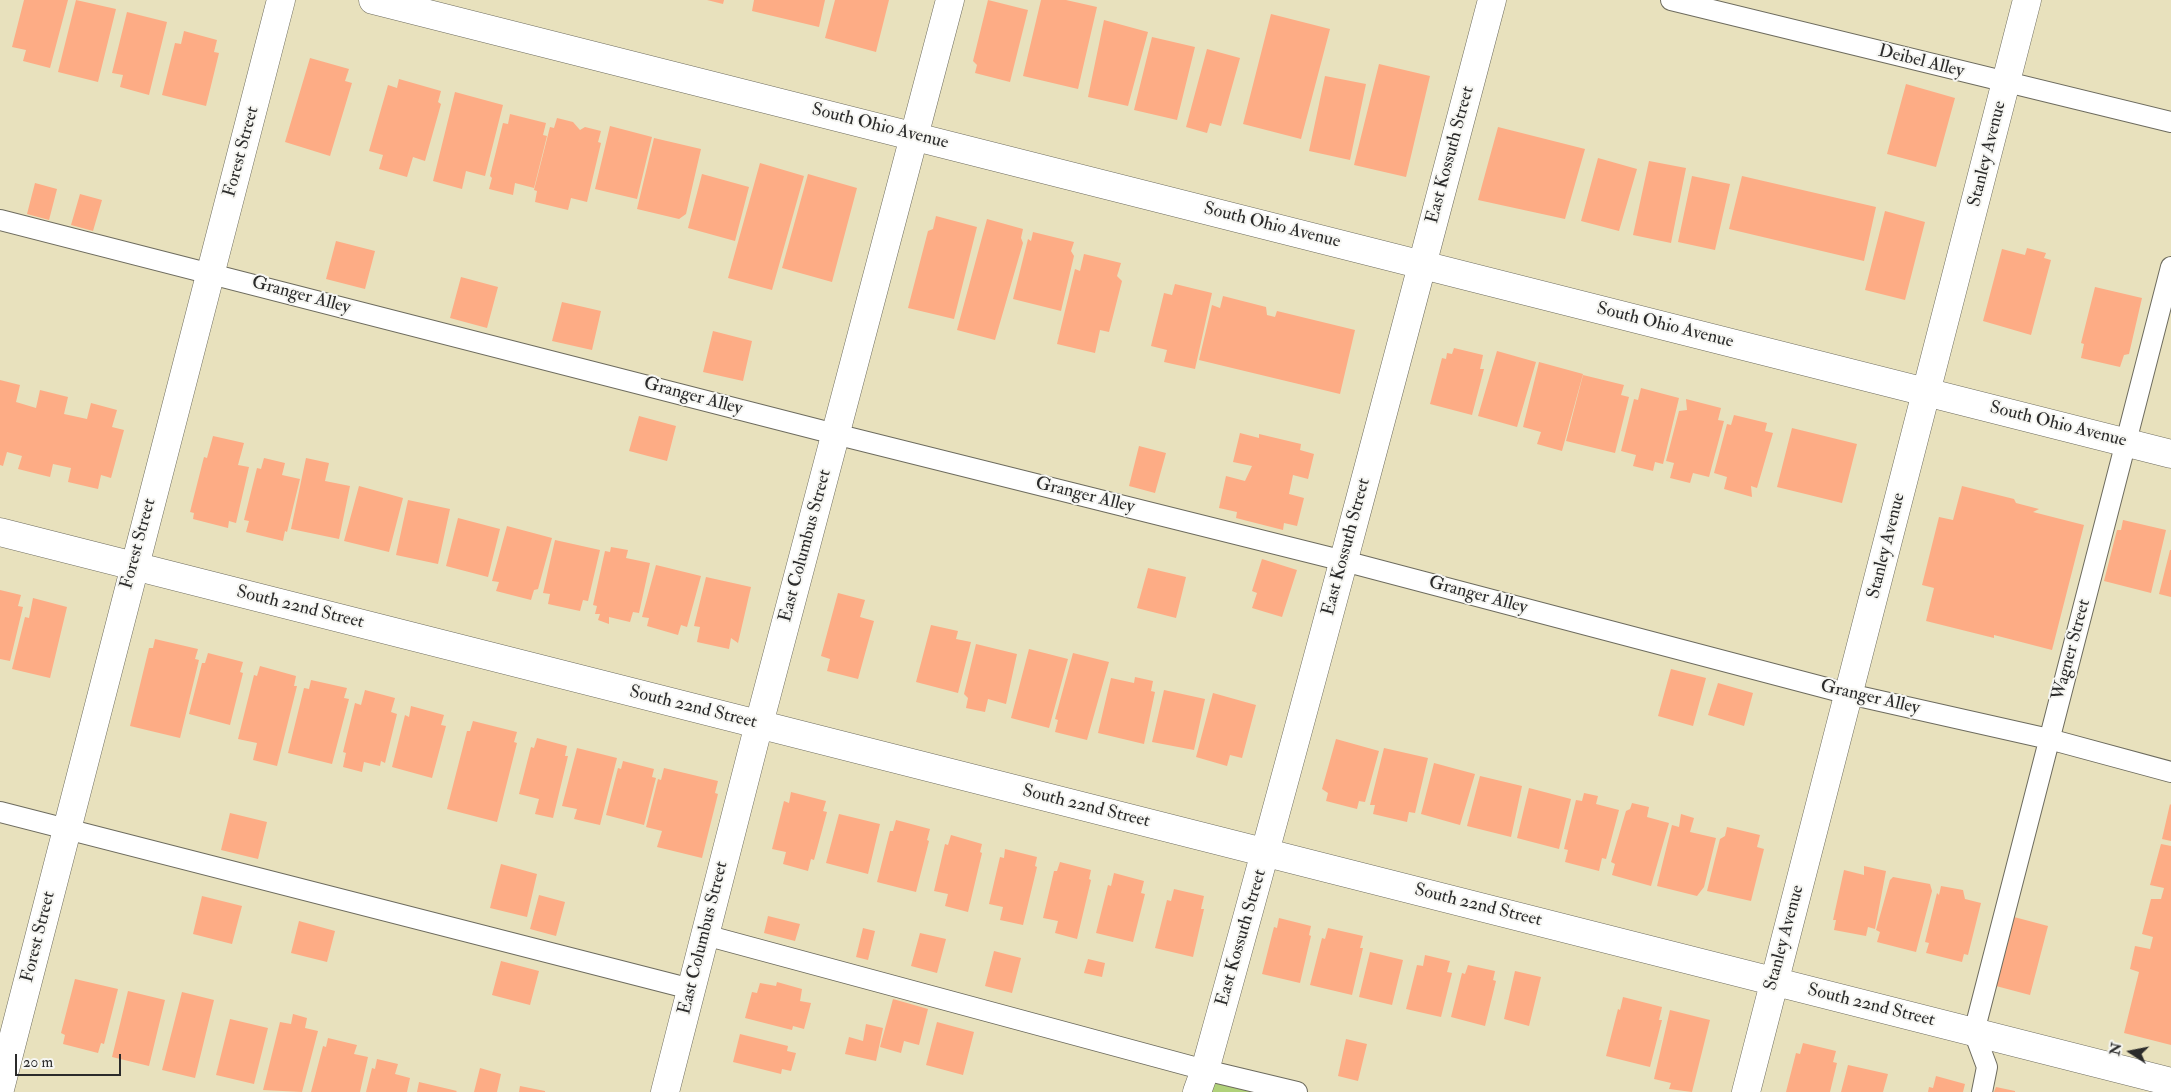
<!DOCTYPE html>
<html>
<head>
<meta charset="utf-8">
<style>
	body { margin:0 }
	#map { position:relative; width:2171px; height:1092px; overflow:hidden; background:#e8e1bd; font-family:"IM FELL Double Pica",serif }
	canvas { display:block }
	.north { position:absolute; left:2106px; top:1027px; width:50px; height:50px; -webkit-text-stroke:4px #f6f6f2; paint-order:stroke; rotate:281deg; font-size:14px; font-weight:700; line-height:20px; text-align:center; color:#2b2b2b }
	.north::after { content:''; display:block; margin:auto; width:18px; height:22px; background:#2b2b2b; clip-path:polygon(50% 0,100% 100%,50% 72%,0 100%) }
	.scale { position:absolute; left:15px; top:1054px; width:106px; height:22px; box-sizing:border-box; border:2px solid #2b2b2b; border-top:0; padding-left:6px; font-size:15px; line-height:18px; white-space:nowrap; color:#2b2b2b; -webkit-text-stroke:4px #f6f6f2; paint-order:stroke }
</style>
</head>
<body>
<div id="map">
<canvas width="2171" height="1092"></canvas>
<div class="north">N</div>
<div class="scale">20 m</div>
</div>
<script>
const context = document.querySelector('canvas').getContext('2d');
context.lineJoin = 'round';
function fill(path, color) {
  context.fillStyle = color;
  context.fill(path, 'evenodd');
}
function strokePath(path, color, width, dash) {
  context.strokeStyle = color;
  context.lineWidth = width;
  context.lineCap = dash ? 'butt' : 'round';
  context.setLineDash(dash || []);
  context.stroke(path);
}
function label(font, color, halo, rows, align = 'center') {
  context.font = font + ' "IM FELL Double Pica",serif';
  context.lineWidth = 4;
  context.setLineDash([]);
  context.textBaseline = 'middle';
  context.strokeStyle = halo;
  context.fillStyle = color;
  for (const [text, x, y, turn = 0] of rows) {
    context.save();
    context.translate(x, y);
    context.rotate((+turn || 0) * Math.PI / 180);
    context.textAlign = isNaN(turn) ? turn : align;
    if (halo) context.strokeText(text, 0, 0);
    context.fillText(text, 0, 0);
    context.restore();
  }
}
fill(new Path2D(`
	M1214 1079 1267 1092H1210Z`), '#b0d179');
fill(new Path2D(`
	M24 0H68L50 68 23 61 26 50 12 47Z
	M76 0 116 9 98 82 58 72Z
	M707 0H724L723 4Z
	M754 0H825L819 27 752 11Z
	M835 0H889L876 52 825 38Z
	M988 0 1028 10 1010 82 975 73 977 65 973 61Z
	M1041 0H1066L1097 7 1078 89 1023 76Z
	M127 12 167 22 149 95 120 87 123 75 112 73Z
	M1271 14 1330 29 1301 139 1243 124Z
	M1104 20 1148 32 1128 106 1088 97Z
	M184 31 217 40 214 52 219 53 206 106 162 95 175 43 181 44Z
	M1152 37 1195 47 1177 120 1134 110Z
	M1207 49 1240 58 1221 126 1210 123 1207 133 1186 127Z
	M310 58 349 69 345 81 352 83 330 156 285 142Z
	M1379 64 1430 76 1406 177 1354 165Z
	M1325 76 1366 84 1350 160 1309 151Z
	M399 79 441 91 438 102 441 104 425 161 413 157 407 177 379 169 383 155 369 151 388 85 397 88Z
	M1906 84 1955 98 1936 167 1887 154Z
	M455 92 503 105 485 176 466 171 462 189 433 181Z
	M510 114 546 123 543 135 547 136 534 188 515 183 513 195 489 189 492 178 490 176 503 123 508 124Z
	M557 118 573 122 580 130 585 127 601 131 598 142 601 143 587 202 571 198 568 210 535 202 537 191 534 190 550 127 554 128Z
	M610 126 652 137 637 199 595 189Z
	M1498 127 1585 149 1565 219 1478 200Z
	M654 138 701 149 686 214 679 219 637 209Z
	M1598 158 1637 169 1619 231 1581 221Z
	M1649 161 1686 168 1671 243 1633 235Z
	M760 163 804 176 772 290 728 278Z
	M702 174 749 187 735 241 688 228Z
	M808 174 857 188 832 282 782 268Z
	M1692 176 1730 184 1715 250 1678 242Z
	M1742 176 1876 207 1864 261 1729 229Z
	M35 183 57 189 49 220 27 214Z
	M80 194 102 200 93 231 71 225Z
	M1885 211 1925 222 1905 300 1865 290Z
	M936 216 977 227 954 319 908 308 928 231 933 229Z
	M987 219 1023 229 1021 238 1023 243 995 340 957 330Z
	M1033 232 1074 242 1071 251 1074 256 1061 311 1013 299 1028 239 1031 241Z
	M336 241 375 251 365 289 326 279Z
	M2027 248 2046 253 2044 258 2051 260 2031 335 1983 321 2002 249 2025 255Z
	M1084 254 1121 263 1117 276 1122 281 1109 332 1100 330 1095 353 1057 344 1075 269 1080 271Z
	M461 277 498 287 487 328 450 318Z
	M1175 284 1212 293 1195 369 1164 362 1167 350 1151 346 1164 293 1172 295Z
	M2095 287 2142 298 2129 354 2124 355 2120 367 2081 358 2084 344 2081 343Z
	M1223 296 1266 307 1267 315 1275 317 1277 311 1355 330 1340 394 1199 360 1212 305 1220 308Z
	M562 302 601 311 592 350 552 341Z
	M713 331 752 341 743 381 703 372Z
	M1454 348 1483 355 1480 369H1484L1472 415 1430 404 1442 358 1446 359 1447 353 1452 354Z
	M1497 351 1536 362 1517 427 1478 416Z
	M1539 362 1583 374 1562 451 1537 444 1541 432 1523 427Z
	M1583 375 1624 385 1621 395 1629 397 1615 453 1566 441Z
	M0 380 20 385 16 402 36 408 40 390 68 397 64 414 87 419 91 403 117 410 112 427 124 430 111 478 101 475 98 489 68 482 71 468 53 464 50 477 18 469 22 456 7 452 3 466 0 465Z
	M1641 388 1679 398 1663 464 1655 462 1653 471 1633 466 1636 455 1621 451 1634 399 1638 400Z
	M1686 399 1721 408 1718 420 1724 421 1709 477 1693 473 1690 483 1670 478 1674 463 1666 461 1679 411 1687 410Z
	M1734 415 1767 423 1765 431 1773 433 1757 488 1751 486 1752 497 1724 489 1727 477 1714 473 1727 424 1731 425Z
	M639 416 676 426 667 461 629 451Z
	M1792 428 1857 444 1842 503 1777 487Z
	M1240 433 1259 438V434L1301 444 1300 450 1314 454 1308 479 1293 475 1289 494 1304 498 1297 526 1284 523 1283 530 1236 518 1237 512 1219 508 1226 476 1245 481 1252 466 1233 462Z
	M213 436 244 443 238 465 249 467 236 523 229 521 228 528 193 519 194 513 190 512 204 457 207 458Z
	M1139 446 1166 453 1155 493 1129 486Z
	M264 458 285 463 282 475 300 479 287 532 285 531 283 541 246 532 249 521 244 520 257 468 261 469Z
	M306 458 329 463 325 481 350 486 339 539 291 529Z
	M359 486 403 498 389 552 344 541Z
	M1962 486 2014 499 2016 503 2039 509 2033 512 2084 525 2052 650 1994 635V638L1926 621 1934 588 1922 585 1939 517 1953 520Z
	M408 500 450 509 438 564 396 555Z
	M458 518 500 529 488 577 446 566Z
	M2123 520 2166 530 2151 593 2104 581 2117 530H2121Z
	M507 526 552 538 538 589 534 590 531 600 496 591 499 582 492 581Z
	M555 540 600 550 588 601 583 600 580 611 548 604 550 594 543 593Z
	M611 547 628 550 626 558 650 563 639 613 633 612 630 622 609 617V624L598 620 600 614H595L597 606 593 605 605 551 610 552Z
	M2170 550H2171V597L2159 594Z
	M1262 559 1297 570 1282 617 1252 608 1257 593 1252 591Z
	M656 565 701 576 687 627 681 625 678 635 647 626 649 618 642 617Z
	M1148 568 1186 577 1176 618 1137 608Z
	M706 577 751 587 738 643 731 638 729 649 697 642 700 627 694 626Z
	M0 590 21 595 18 606 23 607 10 661 0 659Z
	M838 593 865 600 860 617 874 621 858 679 827 671 830 659 821 656Z
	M33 598 67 607 50 678 12 669 25 617 29 618Z
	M931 625 958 631 956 639 971 642 958 693 916 682Z
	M155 639 198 649 195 659 199 660 180 738 130 726 149 648H153Z
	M976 644 1017 654 1006 704 988 699 985 712 966 708 968 698 964 694Z
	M1029 649 1068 659 1049 728 1011 718Z
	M208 653 243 662 240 672 243 673 230 725 189 714 202 663H205Z
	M1073 653 1109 662 1087 740 1055 732 1058 720 1055 719Z
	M260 666 296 676 294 686H297L277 766 253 760 257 743 238 739 254 675 257 676Z
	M1671 669 1706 678 1693 726 1658 716Z
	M1135 677 1153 681 1151 691 1155 692 1144 744 1098 733 1111 678 1134 683Z
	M311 680 347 688 344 698 349 699 332 764 288 753 304 688 309 689Z
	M1718 683 1753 693 1744 726 1708 715Z
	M365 690 395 698 391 712 397 714 385 763 381 761 380 766 364 762 362 772 343 767 346 753 343 752 355 703 361 705Z
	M1164 690 1205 699 1194 750 1152 742Z
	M1213 693 1256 705 1242 758 1230 755 1227 766 1196 757Z
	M411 706 444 715 441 725 446 726 432 778 392 767 405 715 409 717Z
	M473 721 517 732 514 742 517 743 497 822 447 809 467 731H470Z
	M537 738 567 746 565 756H568L553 818 535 814 539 799 519 794 531 747 534 748Z
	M1336 739 1379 751 1365 802 1359 801 1357 809 1326 801 1328 793 1322 789Z
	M577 748 617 758 600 825 574 819 577 809 562 806Z
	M1384 748 1428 758 1415 813 1409 812 1407 822 1373 814 1375 805H1370Z
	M623 761 654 769 652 777 656 778 644 825 606 815 618 768 621 769Z
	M1434 763 1475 774 1460 825 1421 814Z
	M664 768 718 781 715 793 718 794 702 858 657 847 662 831 646 827 658 779 661 780Z
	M1480 776 1522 786 1511 837 1467 826Z
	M1529 788 1571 799 1559 849 1517 838Z
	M791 792 826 801 823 811 827 812 814 860 811 859 808 871 783 864 786 852 772 849 784 801 789 803Z
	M1584 793 1598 796 1596 804 1619 810 1606 859 1602 858 1599 871 1565 862 1568 850 1564 849 1576 800 1582 801Z
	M1632 803 1649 807 1647 817 1669 823 1651 886 1612 875 1615 864 1611 862 1626 811 1630 809Z
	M2170 804 2171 805V841L2162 839Z
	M230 813 267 822 258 859 221 850Z
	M839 814 880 824 868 874 826 863Z
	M1681 814 1694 818 1690 832 1716 838 1704 887 1697 896 1657 886 1672 825 1679 827Z
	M896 820 930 829 927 840 929 841 916 892 877 882 890 831H893Z
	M1727 827 1760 835 1757 847 1764 849 1751 901 1707 891 1720 839 1725 836Z
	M951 835 982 844 980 852 982 853 968 912 945 906 948 894 934 891 945 844 948 845Z
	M2161 844 2171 846V1045L2124 1033 2139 972 2130 969 2135 946 2150 949 2153 937 2142 934 2151 899H2161L2164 888 2150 885Z
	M1005 849 1037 857 1035 866 1037 867 1023 925 1000 920 1003 907 989 904 1000 857 1004 858Z
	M1060 862 1091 870 1089 879 1091 880 1077 939 1055 933 1058 921 1043 918 1054 871H1057Z
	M501 864 537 874 527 917 490 908Z
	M1864 866 1886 871 1875 929 1868 927 1866 936 1834 930 1836 920H1833L1844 870 1864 875Z
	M1114 873 1144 881 1141 893 1145 894 1133 942 1096 933 1108 885 1111 886Z
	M1893 877 1930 884 1932 891 1916 952 1877 942 1880 932 1876 930 1890 880Z
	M1941 886 1963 890 1965 899 1981 903 1968 955 1964 954 1962 962 1926 953 1929 943 1925 942 1937 893 1939 895Z
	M1174 889 1204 896 1201 909H1204L1193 957 1155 948 1167 900 1171 901Z
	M539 895 565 902 556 936 530 929Z
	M202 896 242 906 232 944 193 934Z
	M768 916 800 924 795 941 764 933Z
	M2014 917 2048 926 2030 995 1996 986Z
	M1279 918 1311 926 1309 935 1311 936 1300 983 1262 974 1274 927 1277 928Z
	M299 921 335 931 327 962 291 953Z
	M863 928 875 931 868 960 856 957Z
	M1328 928 1363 936 1360 948H1363L1352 995 1310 985 1322 938 1325 939Z
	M920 933 946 939 937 973 911 966Z
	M994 951 1021 958 1012 993 985 986Z
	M1370 952 1403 960 1392 1005 1359 997Z
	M1425 955 1450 961 1447 972 1452 973 1441 1017 1406 1009 1417 965 1423 966Z
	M1088 959 1105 963 1102 977 1084 973Z
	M501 961 539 971 530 1005 492 995Z
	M1468 965 1495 971 1493 980 1496 981 1485 1026 1451 1017 1462 973 1465 974Z
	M1515 971 1541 977 1529 1026 1504 1019Z
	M75 979 118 989 104 1044 101 1043 98 1053 63 1044 65 1035 61 1033Z
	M777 982 802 989 800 1001 811 1003 804 1029 793 1026 792 1030 745 1018 752 992 757 993 760 983 776 986Z
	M128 991 165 1000 149 1066 112 1057Z
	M182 992 214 1000 195 1078 162 1070Z
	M1623 997 1662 1007 1659 1020H1662L1650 1067 1606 1056 1618 1009 1620 1010Z
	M893 999 928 1009 919 1045 904 1041 901 1053 880 1047Z
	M1670 1010 1710 1020 1692 1092 1669 1089 1671 1083 1654 1079Z
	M293 1014 307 1018 305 1028 318 1031 302 1092 263 1090 280 1022 291 1024Z
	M230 1019 268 1028 254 1084 216 1075Z
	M937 1022 974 1032 963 1075 926 1065Z
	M866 1024 883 1028 876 1061 845 1054 849 1037 863 1041Z
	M740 1034 788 1046 787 1051 796 1053 791 1071 782 1069 781 1074 733 1062Z
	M328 1038 357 1045 354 1054 368 1057 360 1092H311L323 1046 326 1047Z
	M1346 1039 1367 1044 1358 1081 1338 1076Z
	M1803 1043 1836 1051 1833 1062 1837 1063 1830 1092H1786L1796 1053 1800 1054Z
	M377 1059 398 1064 395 1074 410 1078 407 1092H366L372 1068 375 1069Z
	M1848 1065 1888 1074 1883 1092H1841Z
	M480 1068 501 1074 497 1092H474Z
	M1936 1076 1965 1084 1963 1092H1928L1929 1087 1933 1088Z
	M419 1082 457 1091 456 1092H417Z
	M520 1086 545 1091V1092H519Z
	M1996 1087 2015 1091V1092H1994Z`), '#fdac85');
const lane = new Path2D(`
	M1671 0 2171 122
	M0 220 835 434 1344 561 1849 694 2049 739 2171 772
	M0 812 691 989
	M705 935 1205 1070 1297 1092
	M1982 1092 1987 1067 1974 1032 2171 267`);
const street = new Path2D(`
	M0 532 2171 1082
	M0 1089 281 0
	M665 1092 759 724 950 0
	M1197 1092 1205 1070C1304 714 1398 357 1492 0
	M1746 1092 2027 0`);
const secondary = new Path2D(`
	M373 0 2171 454`);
strokePath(lane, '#6d6b5e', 22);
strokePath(street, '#6d6b5e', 29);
strokePath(secondary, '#6d6b5e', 29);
strokePath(lane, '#fff', 20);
strokePath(street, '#fff', 28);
strokePath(secondary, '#fff', 28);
label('18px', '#2b2b2b', '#f6f6f2', [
	["Deibel Alley",1921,62,14],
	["South Ohio Avenue",880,127,14],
	["Forest Street",242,152,-75],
	["Stanley Avenue",1988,154,-76],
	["East Kossuth Street",1451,155,-75],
	["South Ohio Avenue",1272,226,14],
	["Granger Alley",301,296,15],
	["South Ohio Avenue",1665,326,14],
	["Granger Alley",693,397,15],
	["South Ohio Avenue",2058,425,14],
	["Granger Alley",1085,496,14],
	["Forest Street",139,544,-75],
	["East Columbus Street",806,546,-75],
	["Stanley Avenue",1887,546,-76],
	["East Kossuth Street",1347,547,-75],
	["Granger Alley",1478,596,15],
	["South 22nd Street",300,608,14],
	["Wagner Street",2072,650,-75],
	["Granger Alley",1870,698,13],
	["South 22nd Street",693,708,14],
	["South 22nd Street",1086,807,14],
	["South 22nd Street",1478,906,14],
	["Forest Street",39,937,-76],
	["East Columbus Street",704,938,-76],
	["East Kossuth Street",1242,938,-74],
	["Stanley Avenue",1785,938,-75],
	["South 22nd Street",1871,1006,14]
]);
</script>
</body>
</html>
